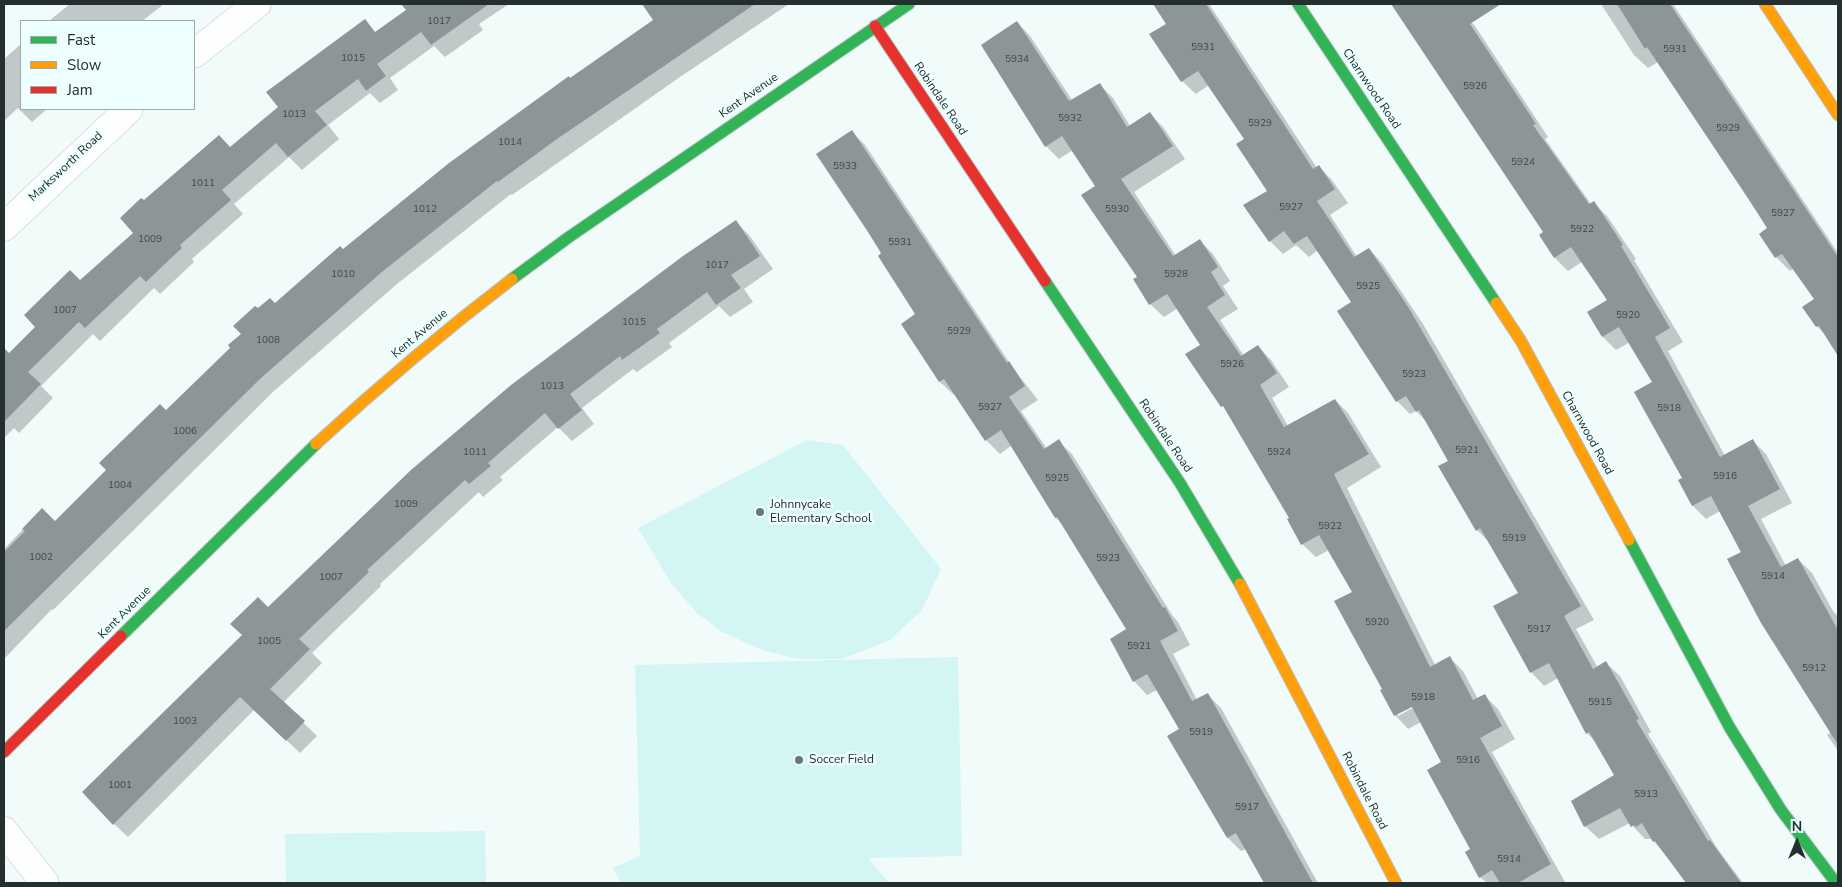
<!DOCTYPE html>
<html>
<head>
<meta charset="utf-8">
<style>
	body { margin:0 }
	#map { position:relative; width:1842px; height:887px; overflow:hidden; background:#f1fbfa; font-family:"Nunito Sans",sans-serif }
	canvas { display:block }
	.frame { position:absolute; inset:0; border:5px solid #242f2f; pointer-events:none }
	.legend { position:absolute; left:20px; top:20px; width:175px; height:90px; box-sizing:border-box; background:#edfffe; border:1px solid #9dacab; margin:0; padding:6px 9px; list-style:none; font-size:15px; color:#242f2f }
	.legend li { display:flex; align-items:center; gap:10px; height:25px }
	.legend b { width:25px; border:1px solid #9dacab }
	.north { position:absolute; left:1772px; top:817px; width:50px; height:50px; -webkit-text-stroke:4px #edfffe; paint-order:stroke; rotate:0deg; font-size:14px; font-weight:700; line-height:20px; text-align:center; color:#242f2f }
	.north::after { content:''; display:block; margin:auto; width:18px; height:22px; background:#242f2f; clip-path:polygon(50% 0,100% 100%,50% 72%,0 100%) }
</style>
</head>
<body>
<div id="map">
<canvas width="1842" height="887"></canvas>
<div class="frame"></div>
<ul class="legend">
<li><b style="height:6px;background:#30b455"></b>Fast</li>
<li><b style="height:6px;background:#ff9f0a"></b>Slow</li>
<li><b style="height:6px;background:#e5322d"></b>Jam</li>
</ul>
<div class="north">N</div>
</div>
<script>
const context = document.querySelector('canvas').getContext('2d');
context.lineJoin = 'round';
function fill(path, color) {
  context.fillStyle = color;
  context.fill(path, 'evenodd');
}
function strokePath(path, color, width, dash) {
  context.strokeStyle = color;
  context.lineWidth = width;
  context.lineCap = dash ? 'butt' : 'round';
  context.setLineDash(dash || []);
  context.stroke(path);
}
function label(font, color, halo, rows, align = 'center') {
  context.font = font + ' "Nunito Sans",sans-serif';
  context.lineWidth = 5;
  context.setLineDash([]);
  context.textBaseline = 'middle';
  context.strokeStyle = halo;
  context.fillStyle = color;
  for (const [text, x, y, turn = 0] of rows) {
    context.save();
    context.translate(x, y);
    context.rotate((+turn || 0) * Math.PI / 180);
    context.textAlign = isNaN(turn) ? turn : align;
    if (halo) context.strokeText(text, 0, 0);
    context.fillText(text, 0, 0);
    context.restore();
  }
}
fill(new Path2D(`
	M807 440 843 445 941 569 922 610 890 640 842 659H798L762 650 722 632 697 613 671 583 638 528Z
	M958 657 962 856 868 858 889 883H621L613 868 640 856 635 665Z
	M485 831 486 883H286L285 834Z`), '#d3f5f4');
fill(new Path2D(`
	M70 4H164L142 21H49Z
	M417 4H509L479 24 483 30 445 57 434 46 390 78 398 90 380 103 370 93 328 125 339 139 302 170 289 157 234 204 243 214 192 259 194 262 160 294 154 288 100 341 93 334 41 386 53 398 19 433 14 428 4 438V361L80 282 135 233 144 202 231 148 280 108 365 21 376 33Z
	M657 4H789L680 77 512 195 511 194 397 284 274 391 53 610 52 609 4 659V573L7 569 4 566V549L42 510 55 522 232 348 258 310 275 304 571 79 655 21 648 10Z
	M1154 4H1209L1317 168 1319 167 1332 180 1348 203 1330 215 1357 257 1369 249 1382 263 1423 324 1594 620 1576 629 1598 668 1606 663 1620 676 1651 732 1648 734 1717 848 1743 883H1688L1652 839H1645L1630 823 1599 839 1585 826 1616 775 1598 744 1587 733 1558 678 1544 686 1531 672 1520 593 1490 543 1477 530 1449 462 1426 421 1416 411 1410 414 1397 401 1353 303 1318 250 1309 257 1296 245 1283 254 1270 241 1269 191 1246 139 1209 85 1196 94 1182 81 1167 25Z
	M1392 4H1448L1457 13H1462L1475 26 1548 137 1545 139 1591 204 1593 202 1607 216 1636 259 1634 260 1683 342 1668 351 1725 456 1753 441 1766 454 1792 503 1761 519 1786 566 1798 559 1812 573 1833 611 1838 617V751L1827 735 1831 732 1720 511 1706 519 1693 506 1680 481 1684 479 1653 383 1630 342 1616 350 1603 337 1589 313 1609 301 1582 262 1568 271 1555 258 1541 235 1545 233Z
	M1601 4H1673L1838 253V349L1817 326 1815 299 1794 268 1790 271 1776 257 1761 234 1768 229 1658 62 1648 68 1634 55Z
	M1017 22 1030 36 1072 100 1099 84 1113 98 1130 126 1150 114 1163 127 1185 159 1134 192 1176 256 1200 241 1213 254 1230 281 1223 286 1238 309 1220 320 1244 356 1258 346 1271 360 1289 387 1272 398 1288 426 1335 400 1348 413 1381 467 1347 488 1435 665 1450 658 1463 671 1478 699 1484 695 1498 709 1515 739 1492 752 1565 882 1487 883 1480 877 1442 763 1421 722 1408 729 1395 715 1384 689 1354 592 1329 550 1316 557 1302 544 1291 518 1229 414 1187 355 1201 345 1178 308 1164 317 1150 304 1135 279 1138 277 1096 186 1073 150 1059 159 1046 146ZM1417 703 1418 705 1398 716V713Z
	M21 44V109H47L32 122 18 108 4 121V57L5 58Z
	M852 132 865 145 1013 368 1038 400 1021 411 1047 449 1058 441 1072 454 1172 615 1178 622 1190 645 1173 654 1197 700 1207 694 1221 708 1318 883H1265L1246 849 1241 851 1228 838 1168 737 1180 730 1157 690 1147 695 1134 681 1127 630 1063 525 1056 518 1012 445 1000 454 986 440 955 394 954 395 940 382 902 324 917 315 882 254Z
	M736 222 749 235 773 269 744 289 753 302 730 317 719 306 669 343 672 347 637 372 633 369 582 408 594 424 572 441 558 427 500 477 503 480 483 497 479 492 380 584 381 586 312 653 322 663 283 703 317 736 300 753 254 710 128 837 114 824 244 636 268 609Z`), '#0003');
fill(new Path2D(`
	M401 4H489L431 45 421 32 377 64 386 76 366 91 358 79 315 111 327 125 288 157 276 143 222 190 231 200 180 245 182 248 169 260 146 282 140 276 85 328 79 322 28 372 41 384 4 422V348L9 353 35 327 24 315 70 270 80 280 133 233 120 218 141 198 144 200 219 135 230 147 278 107 266 92 365 19 375 32 406 10Z
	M642 4H755L557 139 498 182 497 181 383 271 261 378 4 631V552L25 531 22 529 42 508 55 521 106 470 99 463 160 404 166 410 230 348 228 345 241 334 233 326 255 306 258 308 270 298 275 303 340 246 343 249 449 163 569 76 570 78 653 20Z
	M1153 4H1206L1313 169 1319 165 1335 189 1317 201 1354 257 1369 248 1410 310 1581 606 1564 616 1593 669 1606 661 1639 719 1636 720 1708 841 1710 840 1741 883H1686L1655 841 1653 842 1642 823 1636 827 1634 825 1631 827 1620 808 1584 827 1571 801 1614 775 1589 732 1586 734 1549 663 1530 673 1493 606 1518 593 1480 528 1476 531 1438 466 1448 461 1419 410 1416 412 1406 396 1396 402 1337 311 1351 302 1307 236 1294 244 1284 231 1269 242 1243 205 1267 191 1236 144 1244 139 1198 71 1181 82 1149 34 1166 24Z
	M1391 4H1501L1470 24 1536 124 1533 125 1589 204 1594 201 1623 245 1621 246 1670 328 1655 337 1720 457 1753 439 1780 489 1748 506 1781 567 1798 558 1838 630V745L1761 623 1727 559 1741 552 1711 496 1692 506 1678 480 1682 478 1634 392 1652 382 1619 327 1602 337 1587 312 1607 300 1571 247 1554 258 1539 235 1543 232Z
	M1617 4H1670L1838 257V356L1819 326 1816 327 1802 307 1814 299 1782 254 1775 258 1759 234 1767 228 1748 198 1647 47 1645 49Z
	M1017 21 1069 101 1100 83 1127 127 1150 112 1173 146 1121 179 1173 256 1200 239 1218 267 1211 272 1225 295 1207 307 1241 356 1258 345 1277 373 1260 385 1284 427 1335 399 1369 454 1334 474 1430 667 1450 656 1473 700 1485 694 1502 726 1480 738 1551 864 1518 883H1500L1492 870 1479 878 1465 852 1470 849 1427 770 1441 762 1412 707 1394 716 1380 690 1382 689 1334 601 1352 592 1319 535 1301 545 1287 519 1289 518 1223 406 1221 407 1185 354 1200 345 1167 294 1149 305 1133 279 1137 277 1081 195 1095 186 1062 136 1045 147 981 45Z
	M852 130 1007 363 1009 361 1025 386 1009 397 1044 449 1059 439 1163 608 1165 607 1178 631 1160 641 1192 701 1208 693 1313 883H1264L1236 833 1227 838 1167 736 1179 729 1147 674 1133 682 1118 654 1110 639 1126 629 1057 517 1055 518 1001 430 985 441 944 379 939 382 901 324 915 314 878 256 881 253 868 232 816 154Z
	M736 220 760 256 731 275 741 288 716 305 707 292 657 329 660 333 622 360 620 356 570 394 582 410 558 429 545 413 488 463 491 466 469 484 465 480 367 570 369 572 299 639 310 649 270 689 305 721 286 741 240 697 113 825 82 792 242 635 230 624 258 597 268 607 411 470 511 385 683 256Z`), '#8d9696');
const street = new Path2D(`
	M194 54 257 4
	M4 227 129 109
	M4 831 45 883`);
const fast = new Path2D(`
	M1298 4 1496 303
	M512 279 569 237 909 4
	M1045 281 1180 483 1240 584
	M1629 540 1730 728 1781 810 1836 883
	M121 636 316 444`);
const slow = new Path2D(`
	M1765 4 1838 115
	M1496 303 1521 341 1629 540
	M316 444C379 386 444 331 512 279
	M1240 584 1396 883`);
const jam = new Path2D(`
	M875 26 1045 281
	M4 752 121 636`);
strokePath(street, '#bac3c3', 29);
strokePath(fast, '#bac3c3', 13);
strokePath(slow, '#bac3c3', 13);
strokePath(jam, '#bac3c3', 13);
strokePath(street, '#fdfefe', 28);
strokePath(fast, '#30b455', 11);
strokePath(slow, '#ff9f0a', 11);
strokePath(jam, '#e5322d', 11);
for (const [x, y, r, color] of [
	[760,512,5,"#6c7676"],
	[799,760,5,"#6c7676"]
]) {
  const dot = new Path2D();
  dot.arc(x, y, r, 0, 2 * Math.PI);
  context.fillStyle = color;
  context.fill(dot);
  strokePath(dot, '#edfffe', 2);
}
label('10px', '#3e4949', null, [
	["1017",439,22],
	["5931",1203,48],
	["5931",1675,50],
	["1015",353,59],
	["5934",1017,60],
	["5926",1475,87],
	["1013",294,115],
	["5932",1070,119],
	["5929",1260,124],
	["5929",1728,129],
	["1014",510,143],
	["5924",1523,163],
	["5933",845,167],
	["1011",203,184],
	["5927",1291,208],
	["1012",425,210],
	["5930",1117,210],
	["5927",1783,214],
	["5922",1582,230],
	["1009",150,240],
	["5931",900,243],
	["1017",717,266],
	["1010",343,275],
	["5928",1176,275],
	["5925",1368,287],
	["1007",65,311],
	["5920",1628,316],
	["1015",634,323],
	["5929",959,332],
	["1008",268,341],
	["5926",1232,365],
	["5923",1414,375],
	["1013",552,387],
	["5927",990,408],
	["5918",1669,409],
	["1006",185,432],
	["5921",1467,451],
	["1011",475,453],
	["5924",1279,453],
	["5916",1725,477],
	["5925",1057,479],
	["1004",120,486],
	["1009",406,505],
	["5922",1330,527],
	["5919",1514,539],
	["1002",41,558],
	["5923",1108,559],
	["5914",1773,577],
	["1007",331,578],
	["5920",1377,623],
	["5917",1539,630],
	["1005",269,642],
	["5921",1139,647],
	["5912",1814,669],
	["5918",1423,698],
	["5915",1600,703],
	["1003",185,722],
	["5919",1201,733],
	["5916",1468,761],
	["1001",120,786],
	["5913",1646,795],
	["5917",1247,808],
	["5914",1509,860]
]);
label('12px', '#242f2f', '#edfffe', [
	["Charnwood Road",1371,89,56],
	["Kent Avenue",749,96,-35],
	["Robindale Road",940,99,56],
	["Marksworth Road",66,167,-43],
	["Kent Avenue",420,334,-40],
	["Charnwood Road",1587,433,61],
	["Robindale Road",1165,436,56],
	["Kent Avenue",125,613,-45],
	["Robindale Road",1364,791,63]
]);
label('12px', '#242f2f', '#edfffe', [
	["Johnnycake",770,505],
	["Elementary School",770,519],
	["Soccer Field",809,760]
], 'left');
</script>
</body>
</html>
